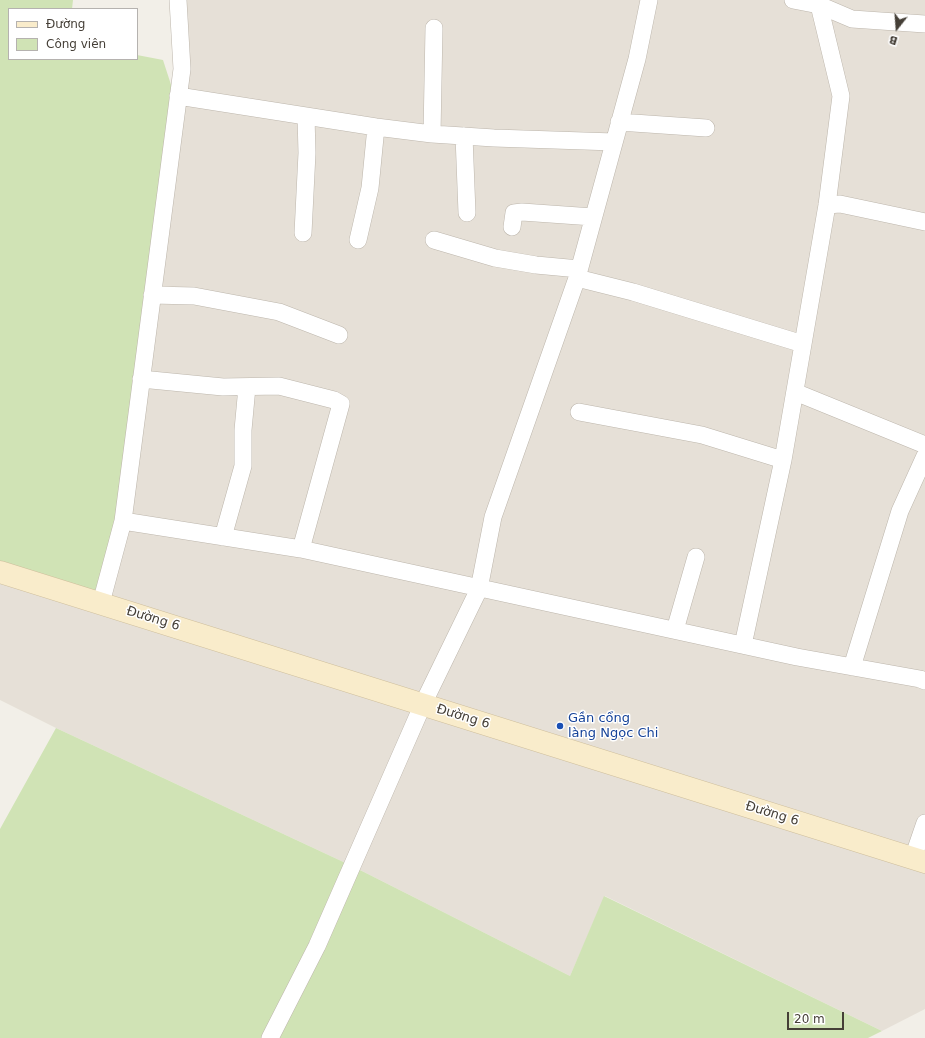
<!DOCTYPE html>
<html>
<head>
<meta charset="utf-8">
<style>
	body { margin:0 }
	#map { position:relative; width:925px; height:1038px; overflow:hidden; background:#f2efe8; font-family:"DejaVu Sans",sans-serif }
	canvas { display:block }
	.legend { position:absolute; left:8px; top:8px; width:130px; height:52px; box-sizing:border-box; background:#fff; border:1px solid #b5b2af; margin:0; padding:5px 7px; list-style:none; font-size:12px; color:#453f37 }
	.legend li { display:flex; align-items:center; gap:8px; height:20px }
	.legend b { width:20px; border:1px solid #b5b2af }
	.north { position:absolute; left:877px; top:8px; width:40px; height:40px; -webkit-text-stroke:3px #fff; paint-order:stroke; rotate:197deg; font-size:11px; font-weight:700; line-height:16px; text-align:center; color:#453f37 }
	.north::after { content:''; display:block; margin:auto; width:14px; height:18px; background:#453f37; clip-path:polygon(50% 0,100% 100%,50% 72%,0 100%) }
	.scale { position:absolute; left:787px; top:1012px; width:57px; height:18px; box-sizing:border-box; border:2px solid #453f37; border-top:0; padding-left:5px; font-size:12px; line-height:14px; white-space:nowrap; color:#453f37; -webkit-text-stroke:3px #fff; paint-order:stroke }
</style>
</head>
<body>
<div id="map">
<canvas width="925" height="1038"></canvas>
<ul class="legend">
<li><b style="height:5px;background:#f9eccb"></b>Đường</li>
<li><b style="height:11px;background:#d0e3b5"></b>Công viên</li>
</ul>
<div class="north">B</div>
<div class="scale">20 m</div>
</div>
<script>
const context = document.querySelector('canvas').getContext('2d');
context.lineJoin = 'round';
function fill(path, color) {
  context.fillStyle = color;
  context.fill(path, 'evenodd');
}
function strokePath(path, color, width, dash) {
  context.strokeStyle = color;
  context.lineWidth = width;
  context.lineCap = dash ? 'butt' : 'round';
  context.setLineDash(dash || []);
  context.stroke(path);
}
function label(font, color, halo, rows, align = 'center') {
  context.font = font + ' "DejaVu Sans",sans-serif';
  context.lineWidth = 3;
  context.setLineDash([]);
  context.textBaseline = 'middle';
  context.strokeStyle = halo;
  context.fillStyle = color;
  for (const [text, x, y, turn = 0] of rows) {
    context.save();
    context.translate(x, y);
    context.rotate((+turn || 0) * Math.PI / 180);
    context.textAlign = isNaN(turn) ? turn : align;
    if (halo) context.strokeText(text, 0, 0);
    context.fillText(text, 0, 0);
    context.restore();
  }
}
fill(new Path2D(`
	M176 0H925V1009L882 1031 605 896 570 976 352 866 56 728 0 700V572L178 96Z`), '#e6e0d7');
fill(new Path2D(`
	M0 0H73L72 9H9V59H137V55L163 60 175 97 123 521 101 603 0 572Z
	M56 728 352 866 570 976 604 896 882 1031 868 1038H0V829Z`), '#d0e3b5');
const street = new Path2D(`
	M793 0 819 5 852 19 925 24
	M178 96 376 127 432 134 494 138 614 142
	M619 122 706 128
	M432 134 434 28
	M464 136 467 213
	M827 205 840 204 925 222
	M512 227 514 213 522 212 593 217
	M303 233 307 153 306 116
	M358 240 370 188 376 127
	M434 240 495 258 536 265 579 269
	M577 278 633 292 803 344
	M152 295 194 296 279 312 339 335
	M141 379 223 387 279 386 334 400 341 404 301 549
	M795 392 925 445
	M579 412 702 435 783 460
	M123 521 301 549 797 657 920 679 925 681
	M223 537 243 466V430L247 387
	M101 603 123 521 182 69 178 0
	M675 630 696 557
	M743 645 783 460 827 205 841 96 819 5 820 0
	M852 667 900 511 925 456
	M913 858 925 823
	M270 1038 317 946 423 704 479 589 493 517 577 278 637 59 649 0`);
const secondary = new Path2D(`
	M0 572 925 862`);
strokePath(street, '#bdb6ac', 18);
strokePath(secondary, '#cebe9c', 23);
strokePath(street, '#fff', 17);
strokePath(secondary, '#f9eccb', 22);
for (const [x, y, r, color] of [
	[560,726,4,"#1a4fb4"]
]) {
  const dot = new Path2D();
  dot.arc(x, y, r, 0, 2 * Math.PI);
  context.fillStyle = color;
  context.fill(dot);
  strokePath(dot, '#fff', 1.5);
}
label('13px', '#453f37', '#fff', [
	["Đường 6",153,619,17],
	["Đường 6",463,717,17],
	["Đường 6",772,814,17]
]);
label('13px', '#164399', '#fff', [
	["Gần cổng",568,719],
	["làng Ngọc Chi",568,734]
], 'left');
</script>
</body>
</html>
